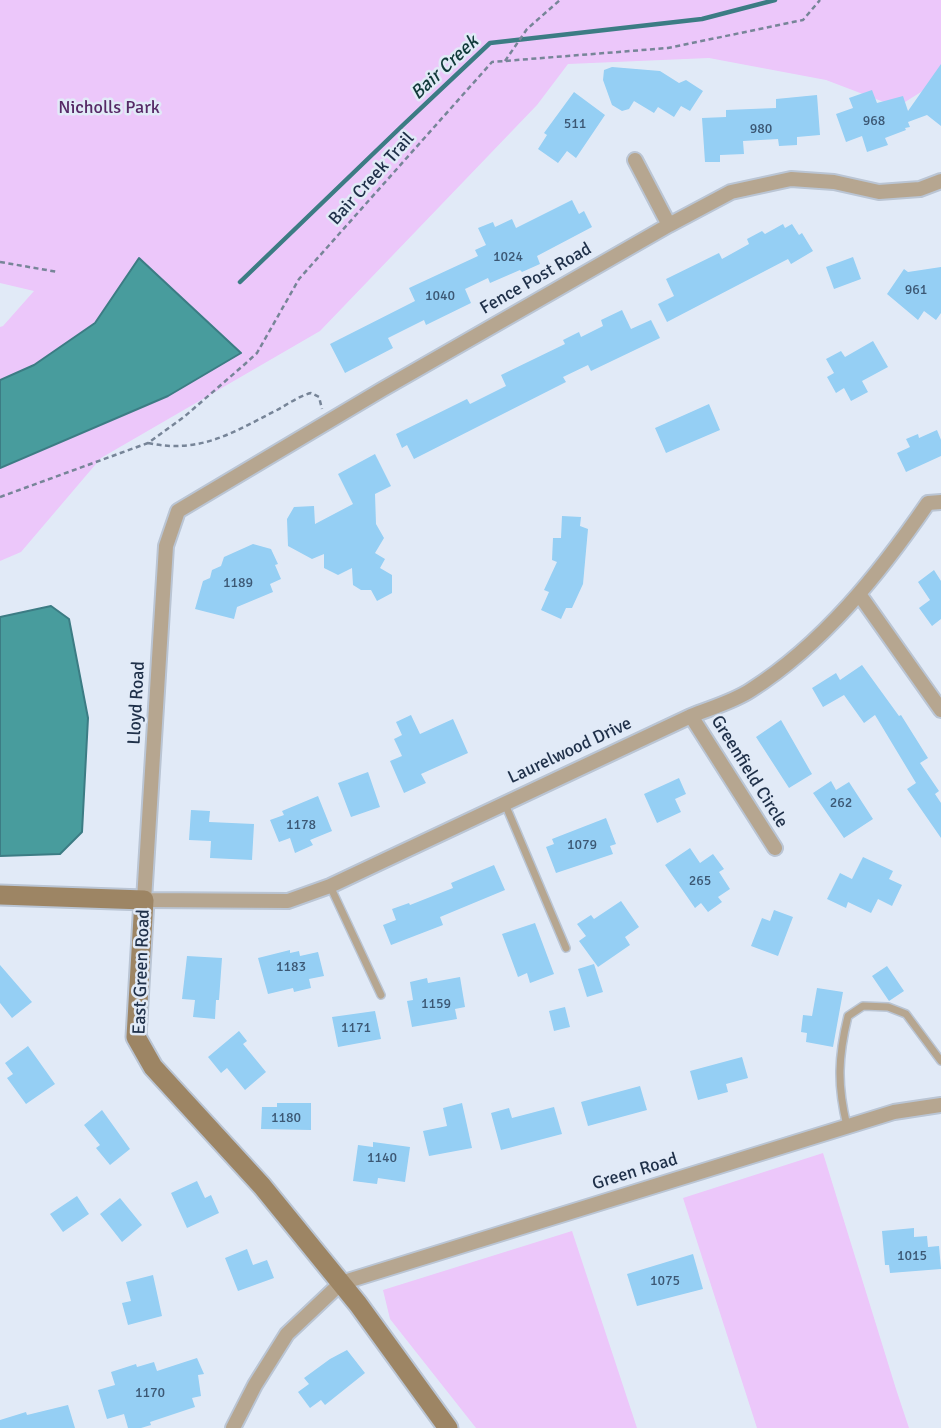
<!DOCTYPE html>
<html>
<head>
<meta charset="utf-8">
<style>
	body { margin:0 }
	canvas { display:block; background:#e1eaf7 }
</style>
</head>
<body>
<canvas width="941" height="1428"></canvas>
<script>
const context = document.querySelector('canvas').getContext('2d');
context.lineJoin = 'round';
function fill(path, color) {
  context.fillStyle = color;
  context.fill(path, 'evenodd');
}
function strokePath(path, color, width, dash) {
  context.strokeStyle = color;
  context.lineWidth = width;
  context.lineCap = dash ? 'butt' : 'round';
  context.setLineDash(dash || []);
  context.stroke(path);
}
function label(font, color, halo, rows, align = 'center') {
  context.font = font + ' Signika,sans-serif';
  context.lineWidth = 5;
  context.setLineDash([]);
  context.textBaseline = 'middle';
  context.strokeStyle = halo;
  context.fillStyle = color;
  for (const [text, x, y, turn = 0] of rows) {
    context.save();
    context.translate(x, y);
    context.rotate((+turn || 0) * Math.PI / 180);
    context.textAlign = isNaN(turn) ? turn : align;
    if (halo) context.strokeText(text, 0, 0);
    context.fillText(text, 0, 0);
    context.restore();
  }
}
fill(new Path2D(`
	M0 0H941V72L937 82 897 107 826 80 709 58 568 64 537 105 320 331 101 458 21 552 0 561V327L3 326 34 291 0 283Z
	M823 1153 896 1389 909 1428H757L683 1198Z
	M572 1231 637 1428H476L390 1319 383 1290Z`), '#ecc7fa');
const water = new Path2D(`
	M139 258 241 353 168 396 0 468V380L34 365 95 323Z
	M51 606 69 619 88 718 82 832 60 854 0 856V617Z`);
fill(water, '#489c9d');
strokePath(water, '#3c7c84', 2);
strokePath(new Path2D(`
	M240 282 402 126 490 43 702 19 775 0`), '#3c7c84', 4.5);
fill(new Path2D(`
	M941 64V126L927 115 908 122 910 127 905 128 906 130 885 138 888 145 867 152 862 136 846 142 836 114 853 108 849 98 872 90 877 103 903 96 908 111Z
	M612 67 660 71 679 83 686 80 703 91 690 111 681 106 674 117 658 107 654 113 634 101 629 109 622 111 612 105 603 80 604 70Z
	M574 92 605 115 576 158 567 151 558 163 538 149 547 135 544 133Z
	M817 95 820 135 797 137V145L779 146 778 139 743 141 744 154 720 155V162H705L702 118 726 117V110L776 108V99Z
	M572 200 579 214 584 211 592 227 537 256 540 264 522 272 520 270 490 283 488 278 465 289 471 303 426 325 424 320 388 338 393 348 345 373 330 344 415 301 409 288 478 256 475 250 486 245 478 228 493 222 495 227 512 219 516 228Z
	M783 224 785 228 792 224 799 235 802 233 813 251 791 264 788 259 667 322 658 304 674 296 666 279 719 253 722 259 749 244 747 239 762 231 765 234Z
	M853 257 861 279 834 289 826 267Z
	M941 267V313L936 320 924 311 918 320 887 294 904 269 908 272Z
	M622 310 631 329 651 320 660 338 591 371 588 365 563 377 566 382 414 459 407 445 402 448 396 434 467 399 470 404 506 386 501 375 565 344 563 340 579 332 581 337 603 326 601 320Z
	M873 341 888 367 862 381 868 392 851 401 844 388 836 393 827 377 834 373 826 359 841 351 845 357Z
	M709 404 720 430 666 453 655 428Z
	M937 430 941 440V456L906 472 897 453 910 447 906 439 918 434 919 438Z
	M375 454 391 486 375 494 376 524 384 538 375 553 385 559 380 568 392 575V593L377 601 371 590H361L353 585 352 568 338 575 324 568V554L312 559 288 546 287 519 294 507 314 506 315 524 353 504 338 474Z
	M562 516 581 517 580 526 588 529 583 584 572 608H566L561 619 541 610 549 592 544 590 557 562 552 560 553 538H561Z
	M253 544 271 549 278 564 275 565 281 579 270 584 273 592 237 607 234 619 195 609 203 581 210 578 212 570 221 566 224 557Z
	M934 570 941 581V619L932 626 919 608 930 600 918 582Z
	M862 665 899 716 901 715 928 758 920 763 939 791 935 794 941 803V838L907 789 916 783 875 715 864 723 844 695 823 707 812 688 836 673 840 680Z
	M411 715 420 734 453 719 468 753 421 774 426 783 404 793 390 761 402 756 394 739 402 735 396 722Z
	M781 720 812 774 789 788 756 737Z
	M368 772 380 807 351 817 338 783Z
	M679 778 686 794 675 799 681 812 657 823 644 794Z
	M831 781 836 790 849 782 873 819 844 838 813 793Z
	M318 796 332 831 310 840 313 845 295 853 290 838 279 842 270 820 284 815 282 811Z
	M191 810 210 811 209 822 254 824 252 860 210 858 211 841 189 840Z
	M606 818 616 844 610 846 613 854 556 873 546 847 554 844 552 839Z
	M690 848 700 863 713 854 724 869 719 872 730 889 718 897 722 902 708 912 701 903 695 908 665 865Z
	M863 857 893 871 889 879 902 885 892 906 878 899 871 913 848 902 846 908 827 899 840 873 852 879Z
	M494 865 505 890 440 917 443 925 391 945 383 925 396 920 392 909 409 903 410 905 453 888 451 883Z
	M621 901 639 927 625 937 630 945 598 967 579 941 586 936 577 924 591 915 594 919Z
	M774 910 793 917 778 956 751 946 762 918 770 921Z
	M535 923 554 974 530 983 527 973 518 977 502 934Z
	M290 950V953L299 951 300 956 318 952 324 976 309 979 311 988 294 992 293 988 268 994 258 958Z
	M187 956 222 958 219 1000H216L215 1019 193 1017 195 1000 182 999Z
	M594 964 603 992 587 997 578 969Z
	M0 965 32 1002 12 1018 0 1003Z
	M887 966 904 991 889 1001 872 976Z
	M460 977 465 1007 455 1009 457 1019 412 1027 407 1001 413 1000 410 982 427 978 428 983Z
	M817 988 843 992 833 1047 806 1042 807 1033 801 1032 803 1015 812 1016Z
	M565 1007 570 1027 554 1031 549 1011Z
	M375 1011 381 1039 338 1047 332 1017Z
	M239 1031 247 1041 243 1044 266 1072 245 1090 227 1068 221 1073 208 1057Z
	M28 1046 55 1084 26 1104 7 1078 13 1074 5 1063Z
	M742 1057 748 1078 726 1084 728 1092 698 1100 690 1071Z
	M640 1086 647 1110 588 1126 581 1102Z
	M277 1103H311V1130L261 1129 262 1107H277Z
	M462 1103 472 1148 429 1156 423 1131 447 1126 443 1108Z
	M554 1107 562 1134 501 1150 491 1113 509 1108 512 1118Z
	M102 1110 130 1149 110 1165 96 1148 100 1145 84 1125Z
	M373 1142 410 1147 405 1182 378 1178 377 1184 353 1181 358 1145 373 1147Z
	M197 1181 205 1198 211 1195 219 1213 187 1228 171 1193Z
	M77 1196 89 1214 63 1232 50 1214Z
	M120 1198 142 1225 122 1242 100 1214Z
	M914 1228V1237L927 1236 928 1247 939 1246 941 1269 890 1273 889 1265H885L882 1231Z
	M247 1249 253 1265 267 1260 274 1278 238 1291 225 1258Z
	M693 1254 703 1289 637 1306 627 1274Z
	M153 1275 162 1316 128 1325 122 1303 131 1301 126 1282Z
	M347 1350 365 1373 325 1405 321 1400 310 1408 298 1392 309 1384 304 1378 330 1359Z
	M197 1358 204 1374 198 1375 201 1396 192 1398 195 1407 150 1422 151 1425 141 1428H128L124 1414 107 1419 98 1390 115 1385 111 1372 136 1364 137 1367 154 1362 157 1371Z
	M68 1405 75 1428H0V1420L26 1412 27 1415Z`), '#95cff4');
const lane = new Path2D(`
	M505 804 566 948
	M330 886 381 995
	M847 1126C837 1085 838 1057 848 1016L863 1006 888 1007 906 1014 941 1061`);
const street = new Path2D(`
	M635 160 669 225
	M941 181 920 189 879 192 834 182 791 179 731 192 669 225 383 389 178 511 166 546 144 900 288 901 330 886 691 716C710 708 733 702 751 690 823 644 880 573 928 503L941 502
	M859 594 941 710
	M691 716 775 848
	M233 1428 255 1385 287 1334 341 1283 894 1112 941 1105`);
const secondary = new Path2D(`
	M0 895 144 900 136 1037 153 1067 262 1186 358 1304 448 1428`);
strokePath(lane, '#bac5d4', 10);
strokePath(street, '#bac5d4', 18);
strokePath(secondary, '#bac5d4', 23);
strokePath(new Path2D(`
	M505 61 527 29 560 0
	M0 262 58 272
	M148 443C200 454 232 433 277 410 288 404 299 396 311 393L319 397 322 409
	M0 497 148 443 184 417 245 364 257 353 299 279 492 62 668 48 803 20 820 0`), '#778598', 2.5, [5, 3.5]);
strokePath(lane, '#b6a690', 7);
strokePath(street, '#b6a690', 14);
strokePath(secondary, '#9d8564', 19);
label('14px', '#3c5874', null, [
	["968",874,121],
	["511",575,124],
	["980",761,129],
	["1024",508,257],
	["961",916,290],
	["1040",440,296],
	["1189",238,583],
	["262",841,803],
	["1178",301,825],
	["1079",582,845],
	["265",700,881],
	["1183",291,967],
	["1159",436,1004],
	["1171",356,1028],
	["1180",286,1118],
	["1140",382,1158],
	["1015",912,1256],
	["1075",665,1281],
	["1170",150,1393]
]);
label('18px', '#562966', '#e1eaf7', [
	["Nicholls Park",109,108]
]);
label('18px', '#1f3049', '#e1eaf7', [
	["Bair Creek Trail",372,179,-48],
	["Fence Post Road",536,279,-30],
	["Lloyd Road",137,703,-87],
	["Laurelwood Drive",570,751,-25],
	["Greenfield Circle",749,772,58],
	["East Green Road",142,972,-88],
	["Green Road",635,1172,-17]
]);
label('italic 19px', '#103939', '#e1eaf7', [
	["Bair Creek",445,68,-43]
]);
</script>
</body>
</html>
